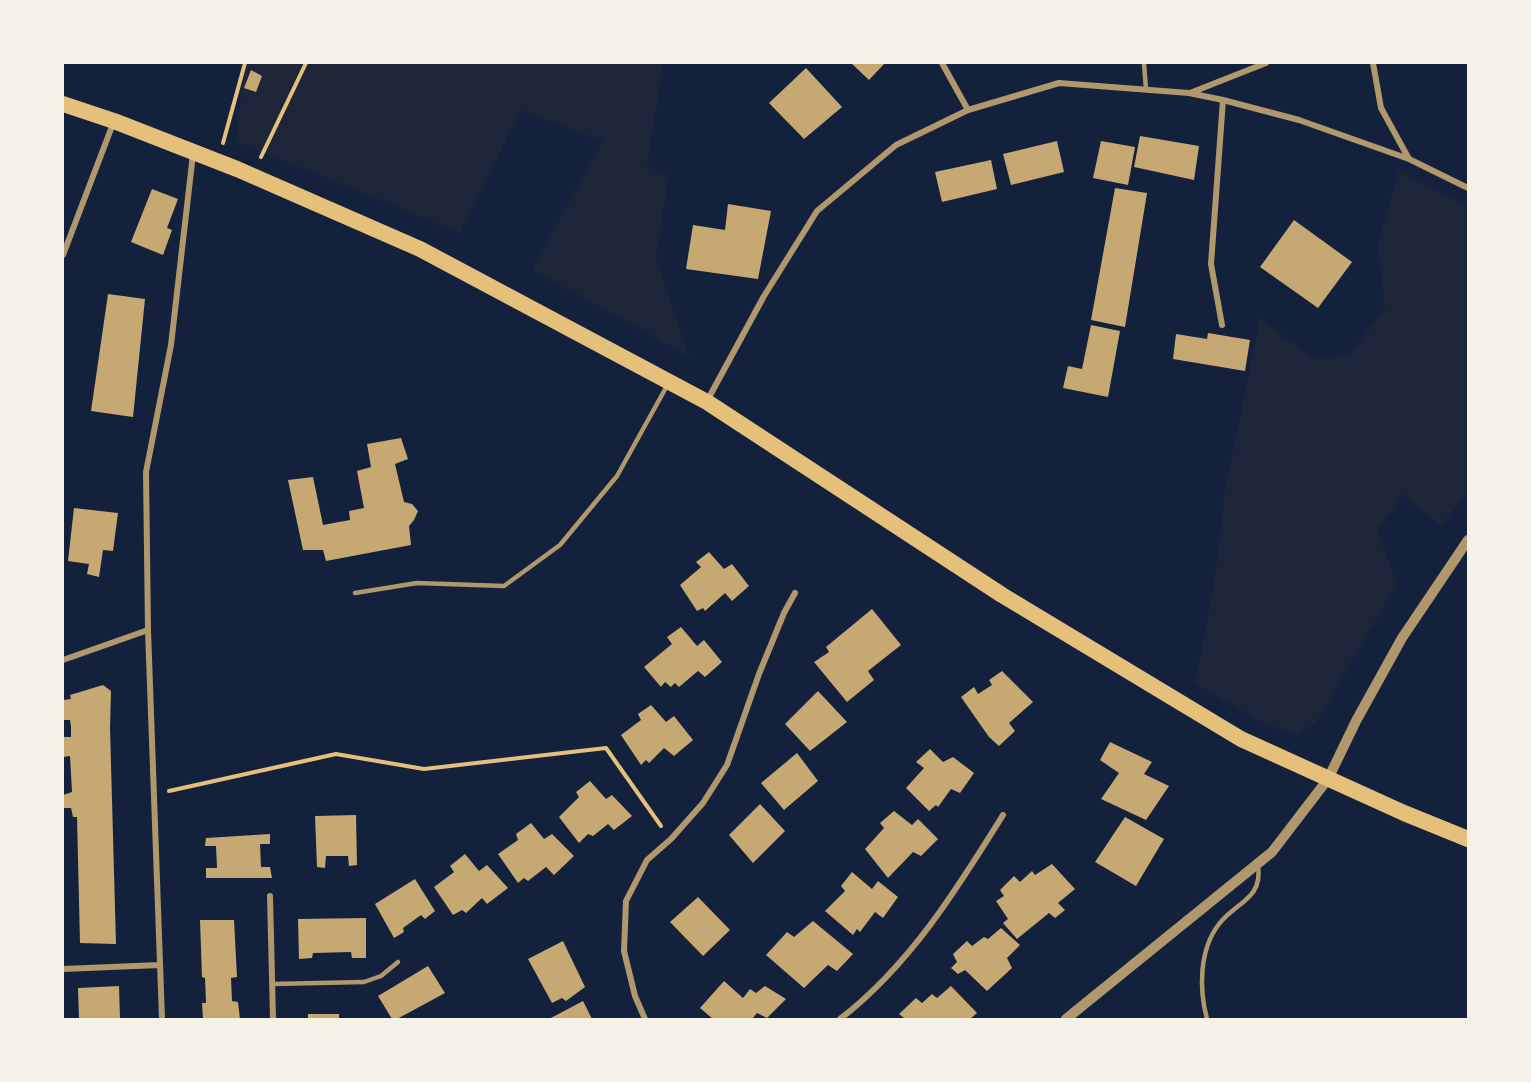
<!DOCTYPE html>
<html>
<head>
<meta charset="utf-8">
<style>
	body { margin:0 }
	#map { position:relative; width:1531px; height:1082px; overflow:hidden; background:#14213d; font-family:"Varela Round",sans-serif }
	canvas { display:block }
	.frame { position:absolute; inset:0; border:64px solid #f6f1e7; pointer-events:none }
</style>
</head>
<body>
<div id="map">
<canvas width="1531" height="1082"></canvas>
<div class="frame"></div>
</div>
<script>
const context = document.querySelector('canvas').getContext('2d');
context.lineJoin = 'round';
function fill(path, color) {
  context.fillStyle = color;
  context.fill(path, 'evenodd');
}
function strokePath(path, color, width, dash) {
  context.strokeStyle = color;
  context.lineWidth = width;
  context.lineCap = dash ? 'butt' : 'round';
  context.setLineDash(dash || []);
  context.stroke(path);
}
fill(new Path2D(`
	M245 63H663L647 166 668 177 656 257 689 356 532 270 603 141 521 110 460 233 236 141Z
	M1399 170 1468 207V492L1441 526 1403 494 1377 532 1397 583 1317 721 1298 736 1260 721 1195 684 1214 585 1225 490 1260 319 1314 359 1350 354 1385 309 1378 244Z`), '#1d2539');
fill(new Path2D(`
	M851 63H885L869 80Z
	M806 68 842 107 804 139 769 103Z
	M251 70 262 76 256 92 244 88Z
	M1140 136 1199 146 1194 180 1134 167Z
	M1057 141 1064 172 1011 185 1003 154Z
	M1101 141 1135 147 1128 185 1093 178Z
	M991 160 997 189 942 202 935 172Z
	M1115 188 1147 193 1125 327 1091 320Z
	M152 189 178 199 167 228 172 230 163 255 131 242Z
	M728 204 771 211 758 279 686 269 693 225 725 230Z
	M1294 220 1352 262 1318 308 1260 267Z
	M108 294 145 299 133 417 91 411Z
	M1091 325 1120 331 1108 397 1063 388 1068 366 1082 369Z
	M1208 333 1250 340 1245 371 1173 359 1176 334 1207 339Z
	M401 438 408 459 395 464 404 502 412 504 418 511 414 520 409 526 411 545 326 561 323 550H303L288 480 313 477 323 525 350 520 349 511 364 508 357 471 371 467 367 444Z
	M74 508 118 513 113 551 103 550 99 577 87 574 89 564 68 561Z
	M709 552 724 569 732 564 749 586 732 601 725 593 705 611 703 608 697 611 680 585 701 567 696 562Z
	M872 609 901 645 868 671 874 680 847 702 814 662 829 652 826 647Z
	M681 627 697 646 704 640 722 662 705 677 698 671 679 687 675 683 671 687 665 682 661 687 644 667 672 644 667 637Z
	M1002 671 1033 702 1009 723 1015 731 999 746 989 737 961 697 974 687 978 694 992 685 989 680Z
	M103 685 111 691 110 728 116 944 80 943 77 817H73L71 808H63V795L72 792 70 756 63 757V737H71V727L70 720H63V700L71 699 70 695Z
	M818 691 847 722 810 751 785 724Z
	M651 705 666 722 674 716 693 740 674 756 664 748 649 763 646 760 641 765 621 735 641 720 638 714Z
	M1110 742 1152 762 1144 774 1169 786 1146 820 1101 799 1119 773 1100 760Z
	M930 749 943 762 953 757 974 773 960 793 951 789 938 807 936 805 929 811 906 788 924 768 916 762Z
	M797 753 818 781 784 810 761 783Z
	M590 781 606 799 612 795 632 816 614 830 608 824 593 836 588 834 579 843 559 817 579 797 576 792Z
	M760 804 785 831 753 863 729 835Z
	M894 811 912 825 918 819 938 839 921 856 913 852 888 878 865 849 884 828 880 823Z
	M356 815 357 865 349 866 348 856H326L325 868 317 867 315 816Z
	M1125 817 1164 839 1136 886 1095 862Z
	M531 823 544 839 552 834 574 856 554 875 546 867 528 881 524 878 518 883 498 854 518 840 516 834Z
	M270 834V844H260L261 867H270L272 878H206V868H217L216 846H205L206 838Z
	M465 854 479 871 487 865 508 888 487 904 482 898 466 913 462 910 453 915 434 887 454 872 450 866Z
	M1052 864 1075 889 1058 903 1065 910 1055 918 1049 913 1017 939 1003 923 1008 919 996 901 1004 896 1000 890 1014 876 1020 882 1032 871 1035 875Z
	M852 872 872 889 878 881 898 897 883 918 875 912 860 932 857 929 853 935 825 911 845 891 841 886Z
	M415 879 435 911 425 919 421 915 403 928 404 932 394 938 375 904Z
	M698 897 730 930 703 956 670 922Z
	M366 918V958H352L351 952 313 953 312 958 299 959 298 919Z
	M200 920H234L237 977 231 978 232 1001 238 1002 240 1019H203L202 1003H206L205 978 202 977Z
	M813 921 853 954 837 971 828 965 804 988 766 955 787 932 794 937Z
	M1001 928 1020 945 1007 958 1012 968 987 991 965 970 958 974 951 968 957 962 953 954 967 941 972 946 984 937 988 939Z
	M563 941 585 987 566 1001 562 998 552 1003 528 959Z
	M428 966 445 993 397 1019H392L378 996Z
	M724 981 743 998 750 989 756 993 765 986 786 999 767 1018 757 1013 752 1019H713L700 1008Z
	M119 986 120 1019H79L78 988Z
	M951 986 977 1013 970 1019H902L904 1018 899 1014 916 998 922 1003 932 994 937 998Z
	M583 1001 592 1019H549Z
	M308 1014H339V1019H308Z`), '#c6a872');
strokePath(new Path2D(`
	M223 143 245 63
	M261 157 306 63
	M169 791 336 754 424 769 606 748 661 826`), '#e5c07b', 4);
strokePath(new Path2D(`
	M1144 63 1146 89
	M355 593 417 583 504 586 560 545 617 476 668 384
	M272 984 364 982 381 976 398 962
	M1207 1019C1199 989 1199 950 1219 924 1236 902 1263 899 1258 866`), '#b1986c', 4.5);
strokePath(new Path2D(`
	M942 63 968 110
	M1373 63 1381 108 1409 159
	M1190 93 1266 63
	M63 255 114 121
	M1222 325 1211 264 1223 100
	M707 401 764 296 817 211 896 145 968 110 1059 83 1189 93 1223 100 1299 120 1409 159 1468 188
	M63 660 148 630
	M270 896 273 1019
	M63 969 159 965
	M162 1019 148 630 146 472 171 345 193 154
	M645 1019 635 996 624 951 626 901 647 860 671 839 703 803 727 765 759 674 784 613 795 593
	M840 1019C910 965 957 889 1003 815`), '#b1986c', 6);
strokePath(new Path2D(`
	M1066 1019 1272 852 1328 779 1356 721 1402 638 1468 540`), '#b1986c', 10);
strokePath(new Path2D(`
	M63 104 114 121 237 169 420 249 707 402 1002 595 1241 739 1404 813 1468 839`), '#e5c07b', 16);
</script>
</body>
</html>
